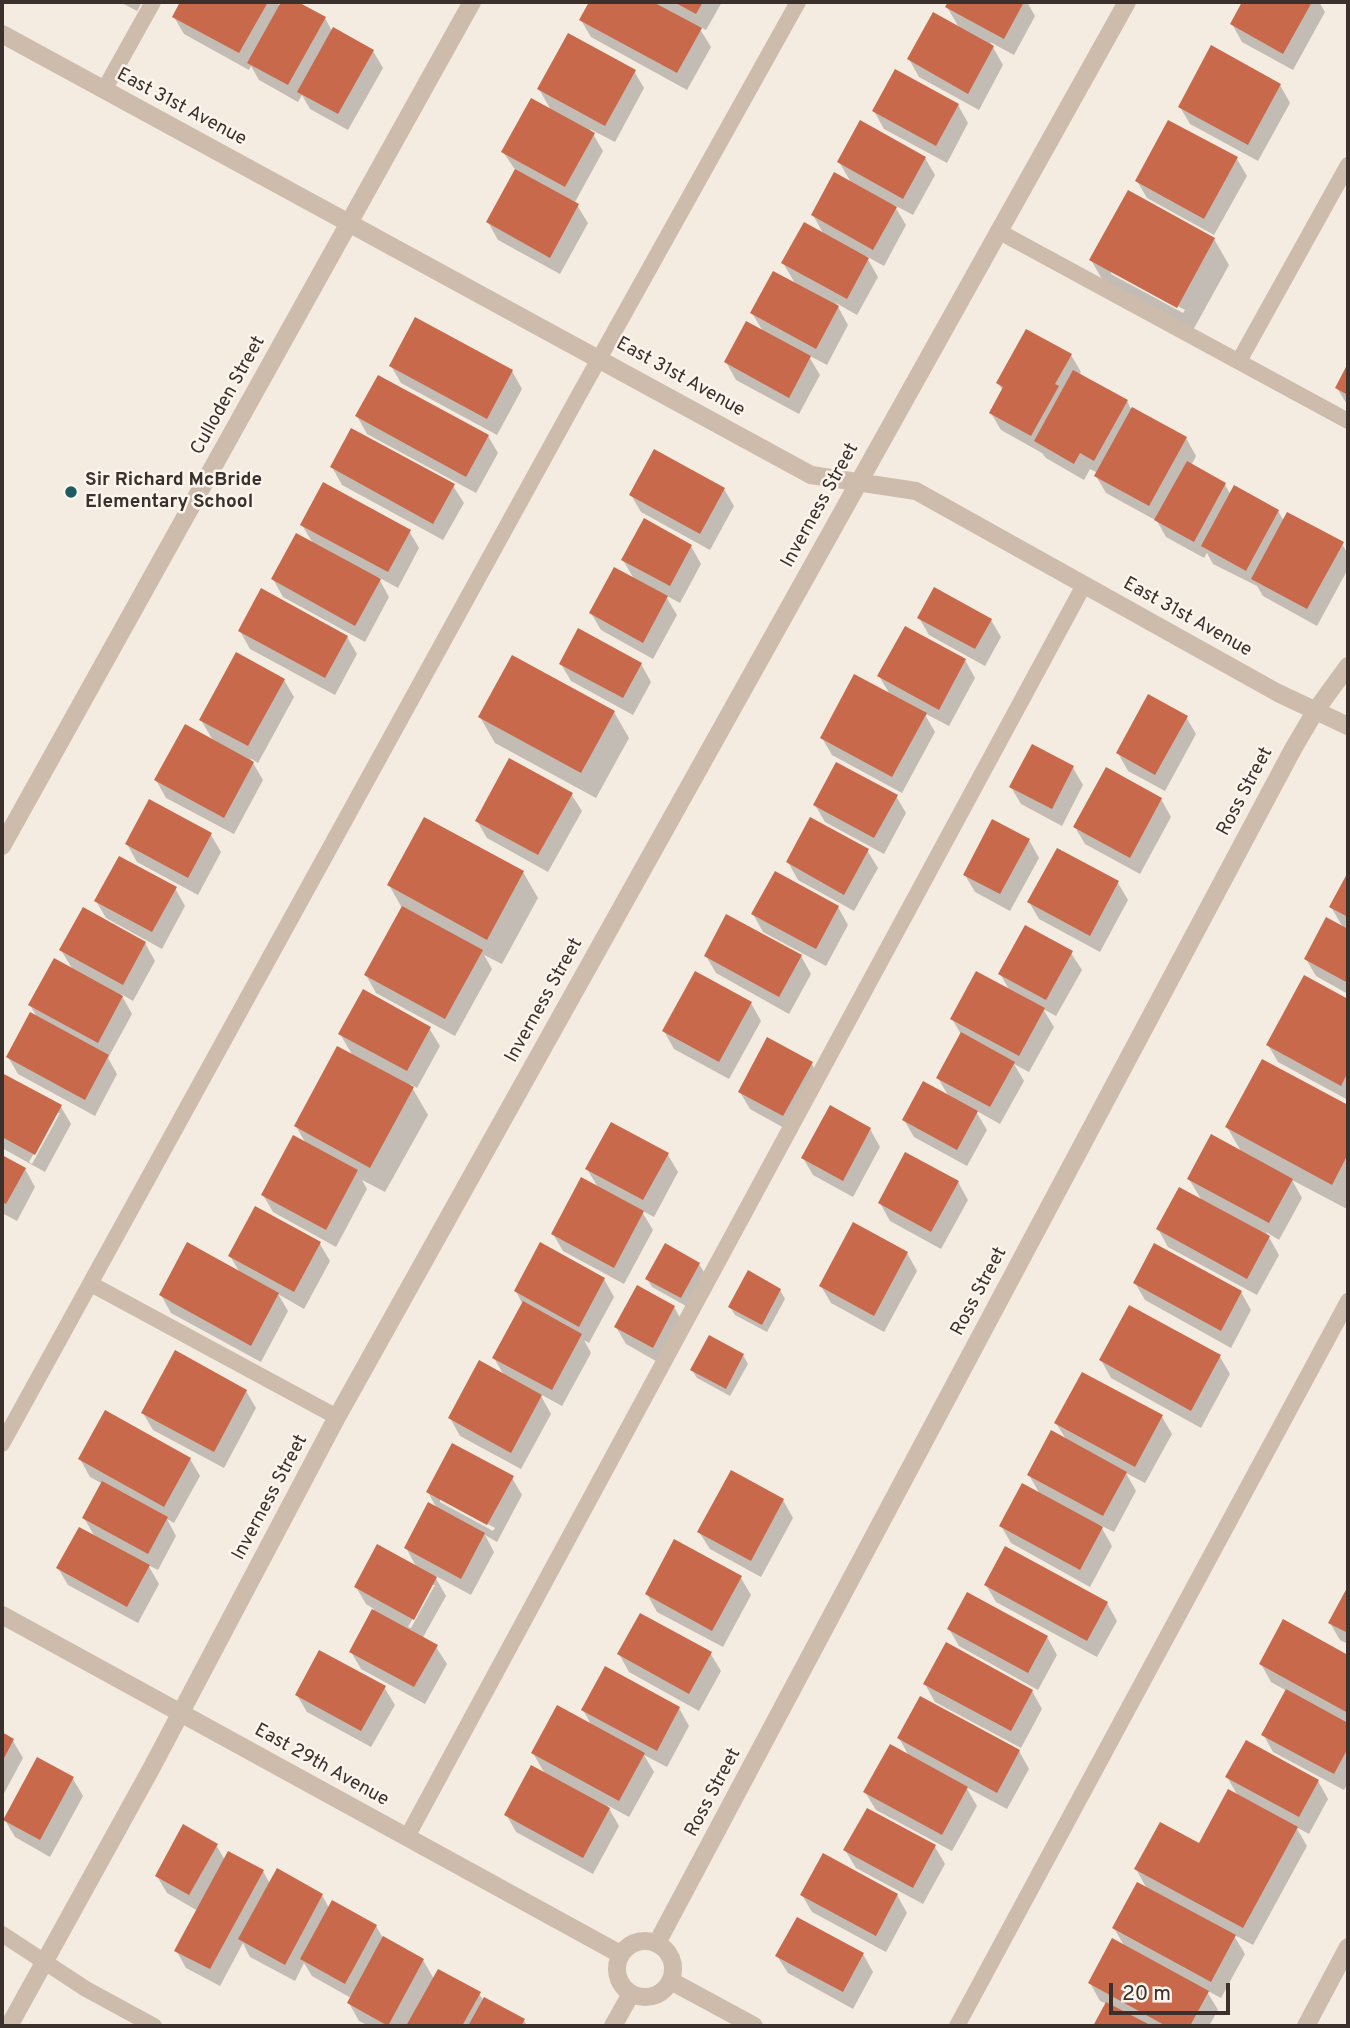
<!DOCTYPE html>
<html>
<head>
<meta charset="utf-8">
<style>
	body { margin:0 }
	#map { position:relative; width:1350px; height:2028px; overflow:hidden; background:#f4ebe1; font-family:Overpass,sans-serif }
	canvas { display:block }
	.frame { position:absolute; inset:0; border:4px solid #3b302b; pointer-events:none }
	.scale { position:absolute; left:1109px; top:1983px; width:121px; height:32px; box-sizing:border-box; border:4px solid #3b302b; border-top:0; padding-left:9px; font-size:21px; line-height:24px; white-space:nowrap; color:#3b302b; -webkit-text-stroke:5px #fbf5ee; paint-order:stroke }
</style>
</head>
<body>
<div id="map">
<canvas width="1350" height="2028"></canvas>
<div class="frame"></div>
<div class="scale">20 m</div>
</div>
<script>
const context = document.querySelector('canvas').getContext('2d');
context.lineJoin = 'round';
function fill(path, color) {
  context.fillStyle = color;
  context.fill(path, 'evenodd');
}
function strokePath(path, color, width, dash) {
  context.strokeStyle = color;
  context.lineWidth = width;
  context.lineCap = dash ? 'butt' : 'round';
  context.setLineDash(dash || []);
  context.stroke(path);
}
function label(font, color, halo, rows, align = 'center') {
  context.font = font + ' Overpass,sans-serif';
  context.lineWidth = 5;
  context.setLineDash([]);
  context.textBaseline = 'middle';
  context.strokeStyle = halo;
  context.fillStyle = color;
  for (const [text, x, y, turn = 0] of rows) {
    context.save();
    context.translate(x, y);
    context.rotate((+turn || 0) * Math.PI / 180);
    context.textAlign = isNaN(turn) ? turn : align;
    if (halo) context.strokeText(text, 0, 0);
    context.fillText(text, 0, 0);
    context.restore();
  }
}
fill(new Path2D(`
	M120 2H142L137 11Z
	M182 2H277L280 7 283 2H294L325 18 332 31 373 51 383 68 348 130 310 109 302 95 298 102 259 80 251 66 249 70 184 34 174 17Z
	M591 2H722L706 30 698 26 711 47 687 90 591 37 581 20Z
	M950 2H1027L1035 16 1014 55 990 42 1003 65 979 110 919 77 909 59 960 29 947 7Z
	M1244 2H1319L1325 12 1293 70 1242 42 1232 24Z
	M634 71 644 88 615 142 590 129 603 151 575 202 588 223 560 274 498 240 488 222 516 171 503 152 552 112 539 89Z
	M1280 85 1290 103 1258 161 1190 124 1180 107Z
	M958 105 968 123 947 163 884 129 874 111Z
	M925 158 935 175 913 215 894 205 906 225 884 266 866 256 878 277 857 315 836 303 848 325 827 365 808 355 820 375 799 414 736 380 726 362 764 333 752 313 796 285 783 263 824 235 813 215 852 184 839 162Z
	M1237 159 1247 176 1214 235 1147 198 1137 181Z
	M1214 239 1229 265 1192 332 1106 286 1091 260ZM1111 270 1185 310 1183 313 1111 274Z
	M1071 355 1081 372 1079 375 1127 401 1132 411 1186 438 1196 456 1191 466 1225 485 1231 495 1278 511 1284 521 1342 544 1348 554V569L1317 626 1263 596 1257 586 1213 564 1207 553 1204 558 1166 537 1157 521 1106 493 1096 476 1098 473 1090 469 1084 480 1046 458 1042 453 1001 430 991 413 1003 391 998 383Z
	M391 366 512 371 522 389 497 435 401 383Z
	M1348 367V406L1337 388Z
	M357 416 488 436 498 453 476 493 367 434Z
	M332 467 453 486 464 503 443 540 342 485Z
	M724 489 734 506 710 550 641 512 631 495Z
	M302 525 409 531 419 548 398 588 378 577 389 597 365 642 283 597 273 579 314 545Z
	M691 546 701 564 680 603 665 595 677 615 653 659 601 630 591 613 634 579 623 560Z
	M919 618 991 620 1001 637 985 666 929 635Z
	M240 631 347 637 357 654 335 695 250 649Z
	M965 660 975 678 949 726 924 713 935 732 902 793 832 755 822 738 891 696 879 676Z
	M561 664H641L651 682 633 715 571 681Z
	M284 680 294 697 258 763 250 758 263 780 234 834 166 798 156 780 214 742 201 720Z
	M614 712 629 738 596 798 495 743 480 717Z
	M1186 717 1196 734 1165 791 1128 771 1118 753Z
	M1033 746 1073 768 1083 785 1062 826 1021 804 1011 787Z
	M571 794 582 811 548 872 487 838 477 821Z
	M896 796 906 813 884 854 825 822 815 805Z
	M1161 799 1171 817 1140 874 1085 844 1075 827Z
	M211 835 221 852 198 895 137 862 127 844Z
	M1029 840 1039 858 1010 911 975 892 965 875Z
	M867 850 878 868 854 911 798 880 788 862Z
	M1058 850 1118 883 1128 900 1100 952 1039 919 1029 902Z
	M523 872 538 898 502 964 484 955 492 969 455 1036 376 993 366 975 402 908 389 885Z
	M1348 875V994L1316 976 1306 959 1344 929 1331 907Z
	M175 888 185 906 162 949 106 918 96 901Z
	M838 907 848 925 826 966 763 932 753 914Z
	M145 943 155 961 133 1001 121 994 132 1014 108 1058 117 1074 95 1116 18 1074 8 1057 38 1019 30 1005 73 970 61 950Z
	M1071 953 1082 970 1056 1016 1043 1009 1054 1027 1029 1072 1014 1064 1024 1081 1000 1124 975 1110 987 1130 967 1166 914 1137 904 1120 949 1097 938 1078 961 1034 952 1019 1010 991 1000 974Z
	M706 956H801L811 974 789 1014 716 973Z
	M1305 977 1348 1001V1100L1278 1062 1268 1045Z
	M751 1003 761 1021 729 1079 674 1049 664 1031Z
	M429 1028 440 1046 417 1088 410 1084 428 1115 385 1192 362 1180 367 1189 336 1247 273 1212 263 1195 306 1144 296 1126 353 1056 340 1034Z
	M1263 1061 1348 1107V1207L1347 1209 1292 1180 1302 1198 1279 1240 1266 1232 1279 1255 1257 1295 1168 1247 1158 1229 1202 1201 1189 1179 1242 1153 1227 1127Z
	M811 1063 822 1080 793 1133 750 1109 740 1092Z
	M2 1075 61 1107 71 1124 45 1172 2 1148ZM56 1113H60L32 1164 29 1162Z
	M870 1129 880 1147 853 1197 813 1175 803 1158Z
	M668 1155 678 1172 654 1217 641 1210 653 1230 624 1284 563 1251 553 1234 599 1189 587 1169Z
	M2 1157 25 1169 35 1187 17 1221 2 1213Z
	M958 1182 968 1200 941 1249 890 1221 880 1203Z
	M320 1244 330 1261 304 1309 278 1294 288 1311 261 1362 171 1313 161 1295 240 1273 230 1256Z
	M907 1253 917 1271 884 1332 831 1303 821 1286Z
	M699 1264 704 1272 686 1306 652 1287 647 1279Z
	M604 1279 614 1297 589 1343 584 1340 591 1353 562 1406 540 1394 551 1414 521 1469 460 1436 450 1418 505 1377 494 1358 523 1305 516 1291Z
	M1135 1283 1241 1292 1251 1310 1231 1348 1145 1300Z
	M780 1290 785 1299 767 1332 735 1315 730 1307Z
	M674 1307 684 1325 663 1365 626 1344 616 1327Z
	M1129 1307 1220 1357 1230 1374 1201 1428 1111 1378 1101 1360Z
	M743 1355 748 1364 730 1396 697 1378 692 1370Z
	M246 1391 256 1408 224 1468 153 1430 143 1413Z
	M1162 1417 1172 1434 1145 1483 1126 1473 1136 1491 1114 1532 1100 1525 1112 1546 1090 1587 1011 1543 1001 1526 1041 1496 1029 1475 1067 1441 1056 1423Z
	M80 1459H190L200 1476 174 1523 167 1519 176 1536 158 1570 148 1565 159 1584 138 1623 68 1585 58 1568 95 1537 84 1518 103 1484 90 1477Z
	M512 1478 522 1495 497 1542 485 1535 494 1552 471 1595 434 1575 446 1596 422 1639 436 1647 447 1664 425 1704 361 1669 351 1652 374 1609 366 1604 356 1587 417 1568 406 1548 437 1509 428 1492ZM440 1498 495 1528 493 1531 440 1502ZM431 1585H435L411 1628 408 1627Z
	M783 1500 793 1518 761 1577 710 1549 699 1532Z
	M741 1578 751 1595 723 1647 657 1612 647 1594Z
	M986 1585 1107 1603 1117 1621 1097 1657 996 1602Z
	M1348 1590V1644L1340 1640 1330 1623Z
	M1284 1622 1348 1657V1783L1344 1790 1273 1752 1263 1734 1287 1691 1271 1682 1261 1664Z
	M949 1629 1047 1637 1057 1655 1038 1690 959 1646Z
	M710 1653 721 1671 699 1711 629 1672 619 1654Z
	M925 1684 1032 1691 1042 1709 1021 1748 935 1702Z
	M384 1687 395 1705 371 1747 307 1712 297 1695Z
	M679 1708 689 1726 667 1767 644 1755 654 1772 629 1817 607 1805 619 1826 593 1874 516 1832 506 1814 545 1774 533 1753 592 1726 583 1710Z
	M2 1734 13 1741 23 1758 2 1797Z
	M899 1738 1019 1751 1029 1769 1007 1809 966 1787 977 1806 952 1851 876 1810 865 1792 909 1756Z
	M1227 1777 1318 1781 1328 1799 1309 1834 1296 1827 1307 1846 1253 1945 1233 1934 1245 1954 1221 1998 1206 1990 1218 2010 1209 2026H1095L1107 2004 1100 2001 1090 1983 1125 1947 1114 1928 1147 1889 1136 1869 1199 1846 1238 1796Z
	M73 1779 83 1796 50 1857 15 1837 5 1820Z
	M216 1845 225 1860 263 1871 270 1884 322 1895 329 1908 376 1926 383 1938 423 1960 434 1979 479 1994 484 2001 524 2020 527 2026H369L359 2021 349 2003 351 1998 312 1976 304 1963 295 1981 250 1957 243 1943 220 1986 186 1968 176 1950 198 1911 167 1893 157 1876Z
	M935 1847 945 1864 923 1904 856 1868 845 1850Z
	M802 1895H897L907 1913 886 1952 812 1912Z
	M863 1954 873 1972 853 2009 788 1973 777 1956Z`), '#0003');
fill(new Path2D(`
	M180 2H268L239 53 172 17Z
	M281 2H298L326 17 288 85 247 63Z
	M589 2H653L702 28 677 73 579 20Z
	M674 2H703L696 14Z
	M948 2H1024L1004 39 945 7Z
	M1242 2H1312L1283 54 1230 24Z
	M933 12 994 46 968 94 907 59Z
	M333 27 374 50 338 114 297 92Z
	M568 33 636 70 605 126 537 89Z
	M1211 45 1281 84 1248 145 1178 107Z
	M895 69 959 104 936 146 872 111Z
	M531 98 595 133 565 187 501 152Z
	M860 120 926 157 903 199 837 162Z
	M1168 120 1238 157 1204 219 1135 181Z
	M515 169 579 204 550 258 486 222Z
	M834 172 897 207 873 250 811 215Z
	M1128 190 1215 238 1177 308 1089 260Z
	M804 222 869 258 847 299 781 263Z
	M773 271 839 306 816 349 750 313Z
	M415 317 513 370 487 419 389 366Z
	M746 321 811 356 789 398 724 362Z
	M1026 329 1072 354 1055 384 1059 386 1031 436 989 413 1003 387 996 383Z
	M1348 363V395L1335 388Z
	M1073 370 1128 400 1094 461 1080 453 1074 464 1034 441Z
	M378 375 489 435 466 477 355 416Z
	M1132 407 1187 437 1149 506 1094 476Z
	M351 428 455 484 433 524 330 467Z
	M654 449 725 488 700 534 629 495Z
	M1187 461 1226 483 1194 542 1154 520Z
	M323 482 411 530 388 572 300 525Z
	M1234 485 1279 510 1246 571 1201 546Z
	M1287 512 1344 542 1307 609 1251 579Z
	M644 518 692 545 670 586 621 560Z
	M296 533 381 579 355 626 271 579Z
	M614 567 668 596 643 643 589 613Z
	M934 587 992 619 975 649 917 618Z
	M261 588 348 636 325 678 238 631Z
	M905 626 966 659 939 710 877 676Z
	M578 628 642 663 623 698 559 664Z
	M236 652 285 679 248 746 199 720Z
	M512 655 615 711 581 773 478 717Z
	M854 674 927 713 892 777 820 738Z
	M1148 694 1188 716 1155 775 1116 753Z
	M185 724 254 762 224 818 154 780Z
	M1032 744 1074 766 1052 809 1009 787Z
	M509 758 573 793 538 855 475 821Z
	M836 762 898 795 874 838 813 805Z
	M1106 767 1162 798 1130 858 1073 827Z
	M149 799 212 833 188 878 125 844Z
	M424 817 524 871 487 940 387 885Z
	M810 817 869 849 844 895 786 862Z
	M992 819 1030 839 1000 894 963 875Z
	M1057 848 1119 881 1090 936 1027 902Z
	M119 856 177 887 152 932 94 901Z
	M775 871 839 906 816 949 751 914Z
	M1348 872V917L1329 907Z
	M402 906 483 950 445 1019 364 975Z
	M83 907 146 942 123 985 59 950Z
	M726 914 802 955 779 997 704 956Z
	M1326 917 1348 929V983L1304 959Z
	M1025 925 1073 951 1046 1000 998 974Z
	M54 958 123 996 98 1043 28 1005Z
	M695 971 752 1002 719 1062 662 1031Z
	M976 971 1045 1008 1019 1056 950 1019Z
	M1304 975 1348 999V1072L1341 1086 1266 1045Z
	M363 989 431 1027 407 1071 338 1034Z
	M30 1012 109 1055 85 1100 6 1057Z
	M961 1032 1015 1062 990 1107 936 1078Z
	M767 1037 813 1062 783 1116 738 1092Z
	M337 1046 414 1087 370 1168 294 1126Z
	M1262 1059 1348 1105V1154L1332 1185 1225 1127Z
	M2 1073 62 1105 35 1155 2 1137Z
	M923 1081 978 1111 957 1150 902 1120Z
	M830 1105 871 1128 843 1181 801 1158Z
	M611 1122 669 1153 643 1200 585 1169Z
	M1211 1134 1293 1179 1269 1223 1187 1179Z
	M293 1135 358 1170 326 1230 261 1195Z
	M905 1152 959 1181 931 1232 878 1203Z
	M2 1155 26 1168 6 1204 2 1202Z
	M581 1177 644 1211 614 1268 551 1234Z
	M1179 1187 1270 1236 1247 1279 1156 1229Z
	M255 1206 321 1242 294 1292 228 1256Z
	M853 1222 908 1252 874 1316 819 1286Z
	M187 1242 279 1293 251 1346 159 1295Z
	M540 1242 605 1278 579 1327 514 1291Z
	M665 1243 700 1263 681 1298 645 1279Z
	M1154 1243 1242 1291 1221 1331 1133 1283Z
	M748 1270 781 1289 762 1325 728 1307Z
	M637 1285 675 1306 653 1348 614 1327Z
	M523 1301 582 1334 552 1390 492 1358Z
	M1129 1305 1221 1355 1191 1411 1099 1360Z
	M709 1335 744 1354 726 1389 690 1370Z
	M175 1350 247 1390 214 1452 141 1413Z
	M479 1360 542 1395 511 1453 448 1418Z
	M1082 1372 1163 1415 1135 1467 1054 1423Z
	M105 1410 191 1458 164 1507 78 1459Z
	M1051 1430 1127 1472 1103 1516 1027 1475Z
	M452 1443 514 1476 487 1525 426 1492Z
	M731 1470 784 1499 751 1561 697 1532Z
	M102 1481 168 1517 148 1554 82 1518Z
	M1022 1483 1103 1527 1080 1570 999 1526Z
	M428 1502 485 1533 461 1579 404 1548Z
	M79 1527 150 1565 127 1607 56 1568Z
	M674 1539 742 1576 712 1631 645 1594Z
	M377 1544 437 1577 414 1620 354 1587Z
	M1005 1546 1108 1602 1087 1641 984 1585Z
	M1348 1586V1633L1328 1623Z
	M967 1592 1048 1636 1028 1673 947 1629Z
	M372 1609 438 1645 414 1687 349 1652Z
	M640 1613 712 1652 689 1694 617 1654Z
	M1283 1619 1348 1655V1713L1259 1664Z
	M946 1642 1033 1690 1011 1731 923 1684Z
	M319 1650 386 1686 361 1731 295 1695Z
	M605 1666 680 1707 657 1751 581 1710Z
	M1286 1689 1348 1723V1748L1334 1774 1261 1735Z
	M920 1696 1020 1750 997 1793 897 1738Z
	M557 1705 645 1753 619 1801 531 1753Z
	M2 1732 14 1739 2 1762Z
	M1246 1740 1319 1780 1299 1817 1225 1777Z
	M890 1744 968 1787 942 1835 863 1792Z
	M37 1757 74 1777 40 1840 3 1820Z
	M531 1765 610 1808 583 1858 504 1815Z
	M1228 1789 1298 1827 1243 1928 1134 1869 1160 1822 1199 1843Z
	M867 1808 936 1845 913 1888 843 1850Z
	M183 1824 218 1844 189 1895 155 1876Z
	M228 1851 264 1870 210 1969 174 1951Z
	M823 1853 898 1894 876 1936 800 1895Z
	M277 1868 323 1894 285 1965 238 1939Z
	M1137 1882 1236 1935 1211 1982 1112 1928Z
	M332 1900 377 1925 345 1984 300 1959Z
	M797 1917 864 1953 843 1992 775 1956Z
	M383 1936 424 1959 388 2026 347 2003Z
	M1112 1938 1209 1991 1190 2026H1166L1088 1983Z
	M438 1969 481 1992 462 2026H406Z
	M484 1997 525 2019 521 2026H468Z
	M1106 2002 1152 2026H1093Z`), '#c8694b');
strokePath(new Path2D(`
	M104 90 153 2
	M998 231 1348 421
	M1239 361 1348 165
	M91 1284 337 1417
	M2 1444 575 402 798 2
	M407 1837 1084 585
	M2 1934 86 1989 154 2026
	M957 2026 1348 1301`), '#cdbbac', 16);
strokePath(new Path2D(`
	M2 34 811 475 916 491 1278 693 1348 726
	M2 846 472 2
	M2 1615 620 1954
	M617 1969a28 28 0 1 1 56 0a28 28 0 1 1-56 0Z
	M657 1943 1293 749 1316 710 1348 666
	M671 1981 754 2026
	M9 2026 151 1769 337 1417 1127 2
	M613 2026 631 1994
	M1306 2026 1348 1947`), '#cdbbac', 18);
for (const [x, y, r, color] of [
	[71,492,7,"#1f5a5e"]
]) {
  const dot = new Path2D();
  dot.arc(x, y, r, 0, 2 * Math.PI);
  context.fillStyle = color;
  context.fill(dot);
  strokePath(dot, '#fbf5ee', 2.5);
}
label('19px', '#3b302b', '#fbf5ee', [
	["East 31st Avenue",181,108,28],
	["East 31st Avenue",680,378,29],
	["Culloden Street",229,396,-61],
	["Inverness Street",821,506,-61],
	["East 31st Avenue",1187,618,29],
	["Ross Street",1246,792,-62],
	["Inverness Street",545,1001,-61],
	["Ross Street",980,1292,-62],
	["Inverness Street",271,1498,-62],
	["East 29th Avenue",321,1766,29],
	["Ross Street",714,1793,-62]
]);
label('bold 19px', '#3b302b', '#fbf5ee', [
	["Sir Richard McBride",85,481],
	["Elementary School",85,503]
], 'left');
</script>
</body>
</html>
